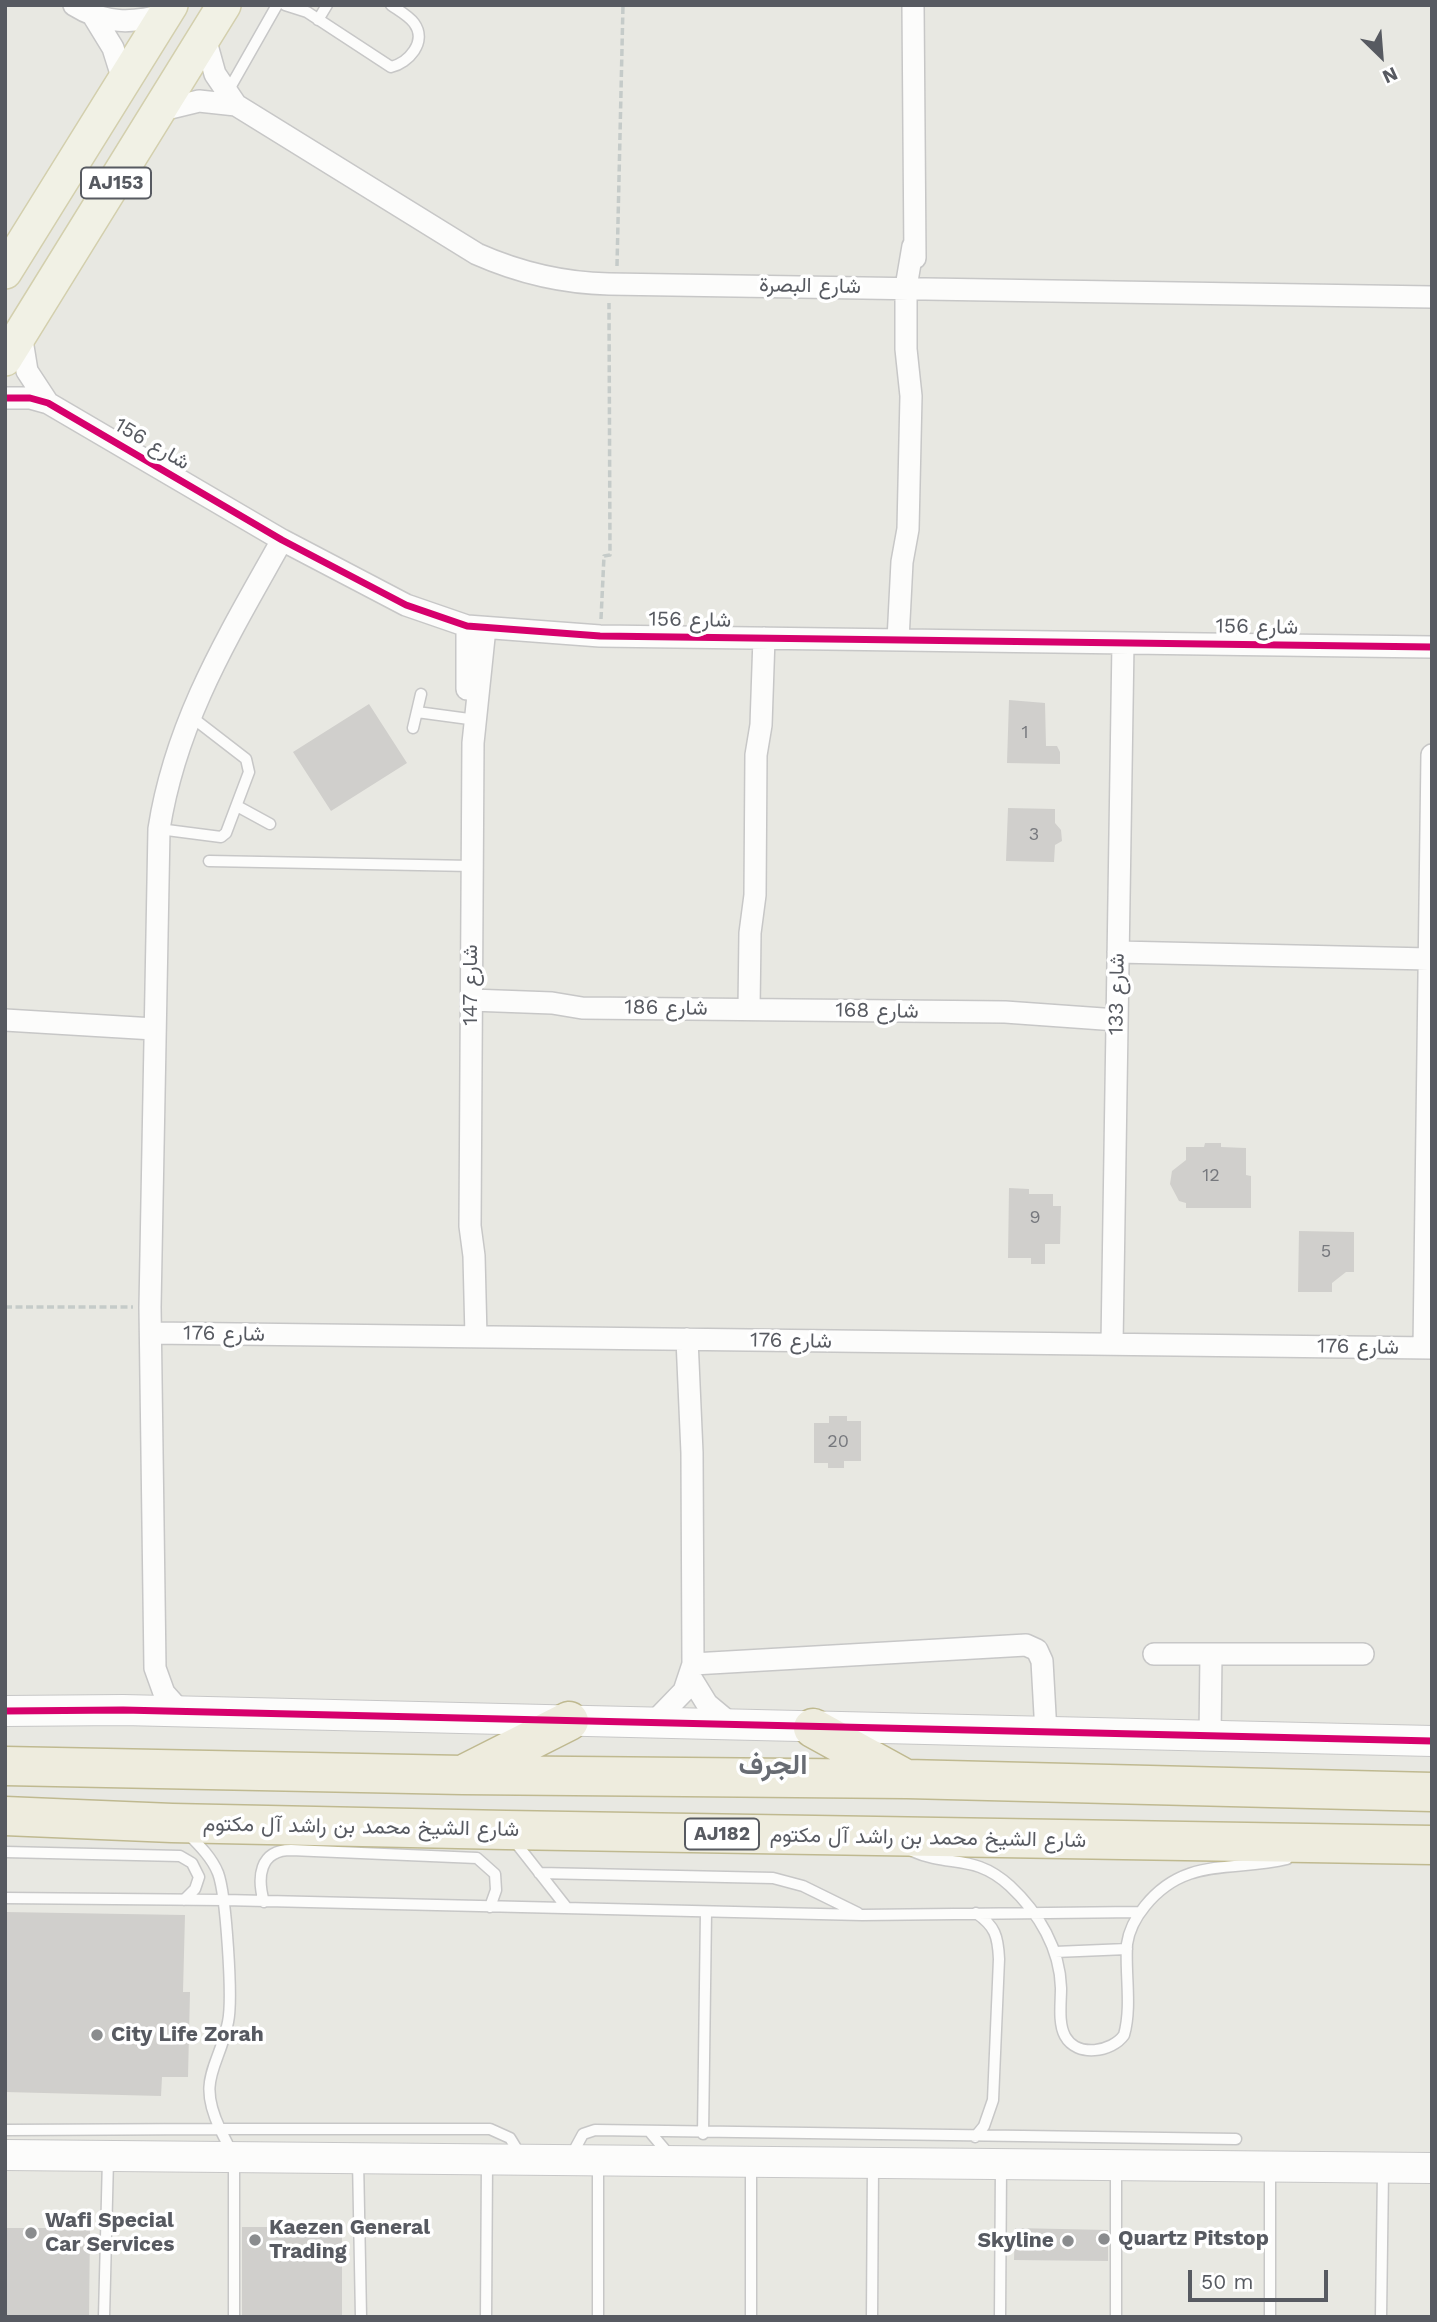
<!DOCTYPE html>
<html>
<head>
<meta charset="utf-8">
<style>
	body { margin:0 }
	#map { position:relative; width:1437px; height:2322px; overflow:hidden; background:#e8e8e2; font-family:"Work Sans",sans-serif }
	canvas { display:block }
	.frame { position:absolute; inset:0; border:7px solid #575a61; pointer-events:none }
	.north { position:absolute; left:1346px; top:21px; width:70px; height:70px; -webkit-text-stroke:5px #fff; paint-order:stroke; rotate:155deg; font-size:19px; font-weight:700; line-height:28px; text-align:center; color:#575a61 }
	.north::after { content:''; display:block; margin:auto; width:24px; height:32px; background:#575a61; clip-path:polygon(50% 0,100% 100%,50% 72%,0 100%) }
	.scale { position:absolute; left:1188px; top:2270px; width:140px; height:32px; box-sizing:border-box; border:4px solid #575a61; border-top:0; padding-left:9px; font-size:21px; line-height:24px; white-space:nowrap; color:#575a61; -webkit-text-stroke:5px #fff; paint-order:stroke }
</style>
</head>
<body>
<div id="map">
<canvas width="1437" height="2322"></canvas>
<div class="frame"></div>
<div class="north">N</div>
<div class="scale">50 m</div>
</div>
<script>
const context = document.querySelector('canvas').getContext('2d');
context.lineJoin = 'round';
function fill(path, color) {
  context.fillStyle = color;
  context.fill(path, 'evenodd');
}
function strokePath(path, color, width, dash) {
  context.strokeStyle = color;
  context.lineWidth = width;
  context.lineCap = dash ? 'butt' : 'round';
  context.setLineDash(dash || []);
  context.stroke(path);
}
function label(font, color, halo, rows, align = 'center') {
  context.font = font + ' "Work Sans",Vazirmatn,sans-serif';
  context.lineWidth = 7;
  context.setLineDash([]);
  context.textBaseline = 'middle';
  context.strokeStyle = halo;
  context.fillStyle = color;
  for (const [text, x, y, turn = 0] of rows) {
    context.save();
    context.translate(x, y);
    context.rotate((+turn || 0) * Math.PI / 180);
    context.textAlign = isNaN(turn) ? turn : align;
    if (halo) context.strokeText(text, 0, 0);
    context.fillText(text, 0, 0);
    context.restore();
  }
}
fill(new Path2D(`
	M1009 700 1045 703 1046 746H1057L1060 752V764L1007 763Z
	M369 704 407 763 331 811 293 752Z
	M1008 808 1055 809V823L1061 830 1062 841 1055 845 1054 862 1006 861Z
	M1205 1143H1221V1147L1246 1148V1175L1251 1176V1208H1186V1203L1179 1201 1170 1184 1172 1171 1186 1160V1147H1204Z
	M1009 1188 1029 1189V1194H1053V1206H1061L1060 1244H1045V1264H1031V1258H1008Z
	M1299 1231 1354 1232V1272H1346L1332 1283V1292H1298Z
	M829 1416H847V1421H861V1461H844V1468H828V1463H814V1423H829Z
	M5 1912 185 1915 183 1992H190L188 2077H162L161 2096 5 2092Z
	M242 2227H342V2317H242Z
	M5 2228H90L89 2317H5Z
	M1015 2228 1108 2230V2261L1014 2260Z`), '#d0cfcc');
const lane = new Path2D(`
	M285 5 307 12 391 67C408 63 428 42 414 23 409 16 398 10 391 5
	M318 20 327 5
	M227 93 277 5
	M417 712 469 719
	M413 728 421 694
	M237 806 270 824
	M159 829 221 837 226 833 249 772 246 759 189 715
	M209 861 472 866
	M189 1835C200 1846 212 1858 218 1873 226 1894 233 1999 228 2022 219 2068 196 2078 220 2129H490L510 2138 521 2156
	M512 1838 567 1908
	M912 1851C950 1868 974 1853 1010 1886 1039 1913 1060 1949 1061 1988 1061 2003 1058 2023 1065 2036 1077 2058 1112 2052 1124 2035 1132 2007 1125 1973 1127 1944 1129 1930 1136 1917 1145 1906 1185 1856 1233 1872 1287 1859
	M5 1852 180 1856 192 1863 199 1877 195 1889 184 1900
	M539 1873 773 1878 803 1886 858 1913
	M5 1898 224 1900 862 1915 1140 1912
	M264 1902C257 1878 259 1850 291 1850L477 1858 495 1874 496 1890 490 1907
	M1055 1952 1127 1949
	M5 2130 220 2129 234 2157V2317
	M650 2132 671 2157
	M703 2134 706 1912
	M975 2137 984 2126 993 2100 999 1959C998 1936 995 1926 976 1913
	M570 2158 583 2134 595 2130 1236 2139
	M358 2159 361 2317
	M1116 2166V2317
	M1270 2170V2317
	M104 2317 108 2159
	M486 2317 487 2162
	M598 2317V2164
	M751 2317V2162
	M872 2317 873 2166
	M1000 2317 1001 2166
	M1381 2317 1383 2171`);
const street = new Path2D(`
	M74 5C104 24 132 24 166 14
	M913 5 915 258
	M94 17 113 48 124 83
	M205 38 215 74 236 105 477 254C520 273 562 283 609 284L1432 297
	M162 110 199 101 236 105
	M21 334 27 371 48 403
	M5 398H30L48 403 282 540 406 605 467 626 600 636 1432 647
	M898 640 902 562 908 529 911 396 906 349V287L913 246
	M467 689V626
	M1118 952 1429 959
	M471 1000 552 1003 582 1008 1005 1012 1117 1020
	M749 1009 750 933 755 895 756 755 761 725 764 638
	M5 1020 154 1029
	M151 1333 1432 1348
	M476 1337 474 1256 470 1226 473 743 485 628
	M1112 1344 1123 643
	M1424 1348 1432 755
	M1154 1654H1363
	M693 1664 1026 1645 1037 1650 1042 1661 1046 1733
	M691 1678 707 1704 731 1724
	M181 1712 164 1693 155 1668 150 1307 159 829C176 720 229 635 282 540
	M654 1722 684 1691 693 1664 692 1453 687 1339
	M1210 1738 1211 1654`);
const secondary = new Path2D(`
	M5 1711 123 1710 1432 1741
	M5 2155 1432 2168`);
const primary = new Path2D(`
	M5 272 171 5
	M5 359 224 5`);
const highway = new Path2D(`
	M813 1728 902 1777
	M5 1766 463 1775 907 1779 1432 1792
	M468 1772 569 1721
	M5 1816 172 1823 506 1830 1432 1845`);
strokePath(lane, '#c7c7c7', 13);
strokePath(street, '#c7c7c7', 24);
strokePath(secondary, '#c7c7c7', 32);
strokePath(primary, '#d3cfad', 36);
strokePath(highway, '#bfb990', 41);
strokePath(new Path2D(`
	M617 266 623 5
	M601 619 604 556 610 555 609 303
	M5 1307H133`), '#c5cbc9', 3.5, [7, 3.5]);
strokePath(lane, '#fcfcfb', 10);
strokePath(street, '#fcfcfb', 21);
strokePath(secondary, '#fcfcfb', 30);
strokePath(primary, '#f1f1e5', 33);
strokePath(highway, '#eeecde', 38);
strokePath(new Path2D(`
	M5 398H30L48 403 282 540 406 605 467 626 600 636 1432 647
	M5 1711 123 1710 1432 1741`), '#d6006c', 7);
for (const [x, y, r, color] of [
	[97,2035,7,"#8a8c8e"],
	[31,2233,7,"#8a8c8e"],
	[1104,2239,7,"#8a8c8e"],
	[255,2240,7,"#8a8c8e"],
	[1068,2241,7,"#8a8c8e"]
]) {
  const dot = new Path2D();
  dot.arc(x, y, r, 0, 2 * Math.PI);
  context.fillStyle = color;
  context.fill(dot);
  strokePath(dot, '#fff', 2.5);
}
label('18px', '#76787d', null, [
	["1",1025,733],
	["3",1034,835],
	["12",1211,1176],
	["9",1035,1218],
	["5",1326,1252],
	["20",838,1442]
]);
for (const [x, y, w] of [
	[116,183,70],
	[722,1834,74]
]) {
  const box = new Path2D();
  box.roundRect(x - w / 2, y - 15.5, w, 31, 5);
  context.fillStyle = '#fff';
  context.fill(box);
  strokePath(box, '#575a61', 2);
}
label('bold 19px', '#575a61', null, [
	["AJ153",116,183],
	["AJ182",722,1834]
]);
label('21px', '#575a61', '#fff', [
	["شارع البصرة",810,286,1],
	["شارع 156",152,444,30],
	["شارع 156",690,620,1],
	["شارع 156",1257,627,1],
	["شارع 147",471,985,-90],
	["شارع 133",1117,994,-89],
	["شارع 186",666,1008,1],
	["شارع 168",877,1011,1],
	["شارع 176",224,1334,1],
	["شارع 176",791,1341,1],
	["شارع 176",1358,1347,1],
	["شارع الشيخ محمد بن راشد آل مكتوم",361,1827,1],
	["شارع الشيخ محمد بن راشد آل مكتوم",928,1838,1]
]);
label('bold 21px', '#575a61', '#fff', [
	["City Life Zorah",111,2035],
	["Wafi Special",45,2221],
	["Car Services",45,2245],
	["Kaezen General",269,2228],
	["Trading",269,2252],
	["Quartz Pitstop",1118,2239],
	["Skyline",1054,2241,"right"]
], 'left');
label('bold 28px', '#686c73', '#fff', [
	["الجرف",773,1766]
]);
</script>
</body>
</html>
